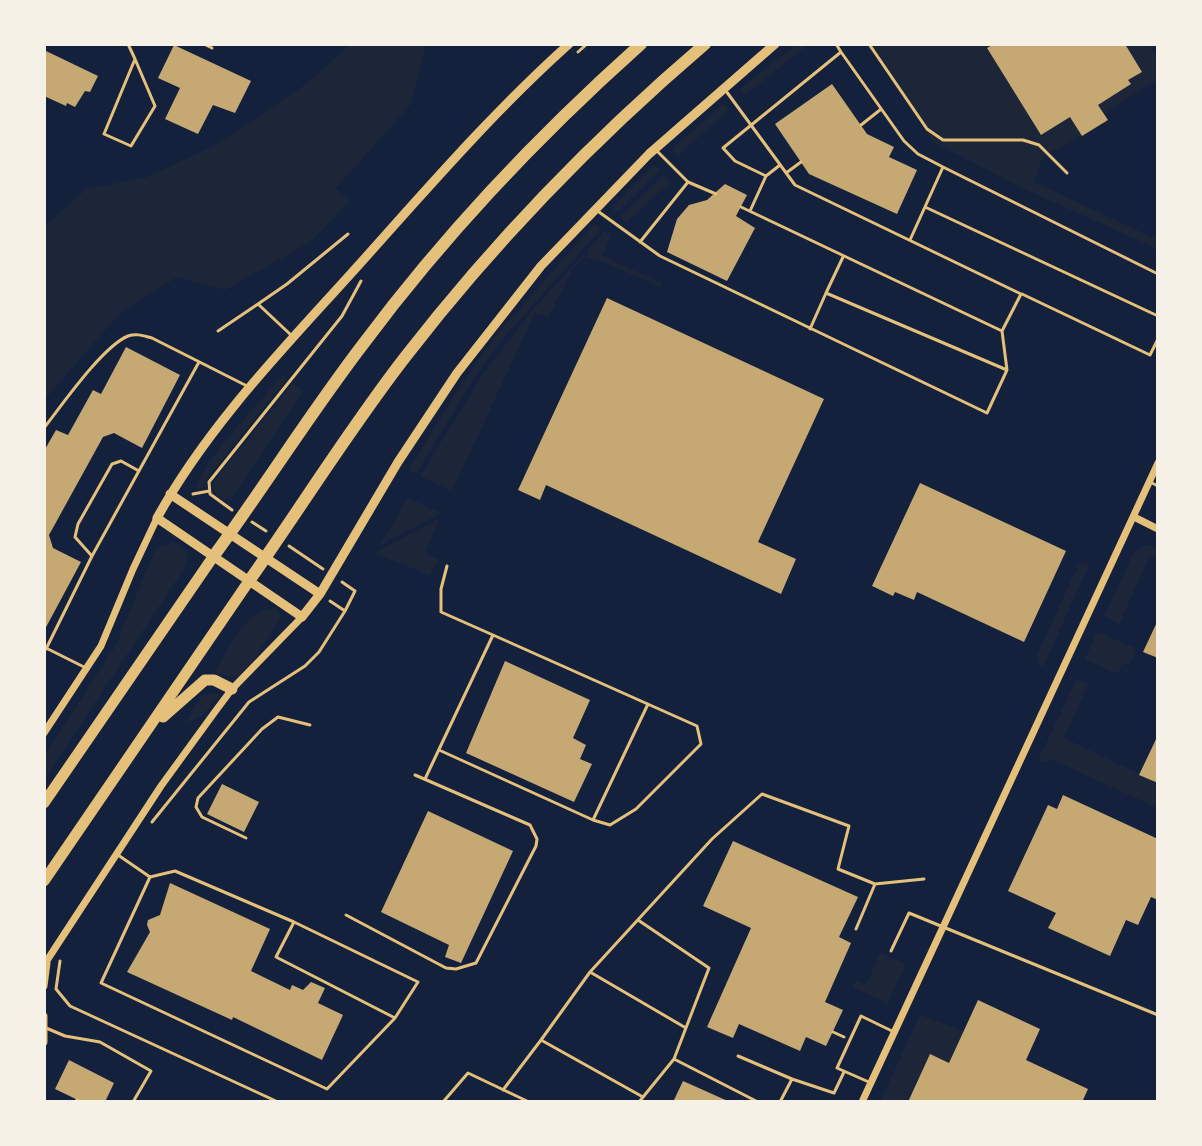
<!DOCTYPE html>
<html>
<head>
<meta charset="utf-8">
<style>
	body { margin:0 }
	#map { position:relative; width:1202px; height:1146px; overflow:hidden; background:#14213d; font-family:Signika,sans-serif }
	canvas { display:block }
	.frame { position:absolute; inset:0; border:46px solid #f6f1e7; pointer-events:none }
</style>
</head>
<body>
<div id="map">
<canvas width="1202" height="1146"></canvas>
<div class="frame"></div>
</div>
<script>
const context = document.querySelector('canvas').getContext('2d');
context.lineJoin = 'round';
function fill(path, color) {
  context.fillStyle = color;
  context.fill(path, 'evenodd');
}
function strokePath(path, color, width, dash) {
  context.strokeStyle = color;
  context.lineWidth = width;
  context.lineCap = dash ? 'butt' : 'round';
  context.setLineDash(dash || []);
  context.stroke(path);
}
fill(new Path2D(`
	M350 44H426L411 104 336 188 350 201 310 242 225 290 177 277 121 312 44 400V227L86 189 147 177 212 147 309 82Z
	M797 44H809L744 96 740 89Z
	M866 44H994L987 49 1041 135 1070 117 1081 135 1059 149C1042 148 1039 169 1034 182L1158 240V249L1022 188 932 141Z
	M1125 44H1149L1158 59V79L1104 113 1098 105 1130 85 1128 80 1142 72Z
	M723 104 729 110 677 156 673 148Z
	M654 165 661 170 617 213 612 207Z
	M665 174 670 182 626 223 620 216Z
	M594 224 602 228 501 341 469 387 416 474 408 470 462 383 497 334Z
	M605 231 610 237 603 256 663 284 661 287 599 260 588 258V249Z
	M585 253V258L575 265 548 317 535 313 452 491 420 476 483 374 531 312Z
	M283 376 287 379 207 478 204 487 196 490C200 462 263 399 283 376Z
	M293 383 303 391 231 499 228 497 224 500 214 493 213 482Z
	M408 498 441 513 379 546Z
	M439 519 425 553 438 559 430 576 375 553Z
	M172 543C184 545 192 554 185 567L44 779V755L115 647 154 552 160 546Z
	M1145 545 1158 547V559L1150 556 1119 624 1104 616 1134 552Z
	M1084 562 1090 564 1043 666 1039 665 1037 654 1078 566Z
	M275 608 279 611 281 618 251 664 237 677 216 674 215 670C229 650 246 608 275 608Z
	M1097 632 1137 649 1130 665 1123 663 1117 674 1085 659Z
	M1077 679 1089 683 1064 738 1158 783V808L1053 760 1037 762Z
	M216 693 220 696 201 717 184 724 202 696Z
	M880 953 906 964 888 1003 853 987 856 981 866 985Z
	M920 1015 964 1031 949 1063 908 1102H880Z`), '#1d2539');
fill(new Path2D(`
	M994 44H1125L1142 72 1128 80 1131 84 1098 105 1108 120 1082 136 1070 117 1041 135 987 48Z
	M174 45 251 81 235 113 213 105 198 134 165 119 180 88 158 78Z
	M44 50 98 76 90 92 85 91 75 107 67 103 66 106 44 96Z
	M832 84 867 134 894 147 889 157 917 170 897 214 809 174 775 124Z
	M725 184 747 195 736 216 755 228 727 281 667 252 677 219 689 205 707 200Z
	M607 298 824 399 758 542 796 559 781 594 546 485 540 500 518 490Z
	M126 347 180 375 142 448 114 433 103 437 49 535 53 548 81 562 44 631V451L56 430 68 435 93 390 101 394Z
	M920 483 1066 551 1024 642 917 592 914 600 895 592 893 596 872 586Z
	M1158 620V658L1143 652Z
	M505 661 590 700 573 738 586 745 580 759 592 764 574 802 466 753Z
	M1158 735V783L1139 775Z
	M222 784 259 802 244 832 207 814Z
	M1063 795 1158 839V900L1151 897 1138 925 1126 920 1110 956 1048 928 1056 913 1008 891 1048 805 1057 809Z
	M428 811 513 851 461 963 445 957 449 945 381 912Z
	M733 841 858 897 839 937 851 943 825 1002 843 1010 826 1046 806 1037 800 1051 739 1024 733 1038 707 1027 751 928 703 906Z
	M170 883 270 929 251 971 290 990 292 985 303 990 311 982 325 988 318 1003 343 1015 322 1060 233 1017 232 1020 127 972 150 932 147 925 148 920 160 915Z
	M978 1000 1040 1029 1026 1060 1088 1089 1083 1100 1088 1102H908L930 1054 949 1063Z
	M69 1060 114 1083 105 1102H82L55 1089Z
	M683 1081 730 1102H673Z`), '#c6a872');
strokePath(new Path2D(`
	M869 44 927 129 943 140H1023L1039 145 1067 173
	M578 52 587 44
	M193 494 209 491
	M232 510 210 494 209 482 342 316 361 281
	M252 522 266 531
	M289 546 323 569
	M342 582 355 591 345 611
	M152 822 249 702 305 666 319 652 345 611 330 601
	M60 961 56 989 70 1006 278 1102
	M833 1032 844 1037
	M76 1102 77 1100`), '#e5c07b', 3);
strokePath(new Path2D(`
	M128 44 135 59
	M204 44 212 48
	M841 52 904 141 918 154 943 167 910 240
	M135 59 155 106 131 146 104 134Z
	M726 91 795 185 1021 294 1002 331
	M861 125 880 110
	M943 167 1158 274
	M786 173 801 162
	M766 176 735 161 723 148 841 52 836 44
	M688 182 716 194
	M741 207 1002 331 1007 370
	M925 207 1158 316
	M750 211 766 176 780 165
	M599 212 660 256 987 413 1007 370 826 293 810 329
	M640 242 688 182 658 152
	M826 293 843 257
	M1022 294 1150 355 1158 339
	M258 304 287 284 348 234
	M218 331 258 304 291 335
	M44 428C62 405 102 347 128 336 137 333 144 336 152 338L247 386
	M1150 482 1158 486
	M91 555 75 537 78 524 112 464 121 461 139 471
	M44 647 84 667
	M46 649 92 556 199 362
	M439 750 593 820 610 825 636 809 701 744 697 726 493 635
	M425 779 493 635 441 612V589L447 566
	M593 820 648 704
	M246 838 202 817 196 807 198 798 262 729 278 717 310 725
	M118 855 150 877 101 983 327 1089 395 1018 276 957 294 922 175 871 150 877
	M346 915 446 968 456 969 476 963 536 846 537 839 530 825 415 775
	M638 920 709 968 674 1059
	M294 922 418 982 395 1018
	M856 929 875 884
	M891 951 909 913 1158 1015
	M590 972 686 1028
	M46 1028 65 1036 100 1042 151 1071 133 1102
	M541 1040 590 972 712 839 762 794 849 826 838 869 875 884 924 879
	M738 1056 792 1079 780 1102
	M792 1079 834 1093 844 1072
	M871 1083 837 1068 861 1016 894 1032
	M503 1090 541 1040 643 1097
	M443 1102 468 1073 529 1102
	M639 1102 674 1059 758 1102`), '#e5c07b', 3);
strokePath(new Path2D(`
	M1134 517 1158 529
	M44 733 101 646 133 569 157 518
	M44 965 161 786 217 709 232 689 302 617
	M44 986 47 963
	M44 1016V1042
	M862 1102 1158 463`), '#e5c07b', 7);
strokePath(new Path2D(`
	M569 44C493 112 425 191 356 268 285 347 209 424 157 518L302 617 320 594 398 462 457 373 541 266 649 154 775 44
	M170 494 320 594`), '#e5c07b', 9);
strokePath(new Path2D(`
	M163 717 205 680H214L232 689
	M44 803 213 557
	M44 881 249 581`), '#e5c07b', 11);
strokePath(new Path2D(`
	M213 557C265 486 311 412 364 343 446 233 539 135 641 44
	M249 581C302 506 350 428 406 356 495 241 595 138 705 44`), '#e5c07b', 12);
</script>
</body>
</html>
